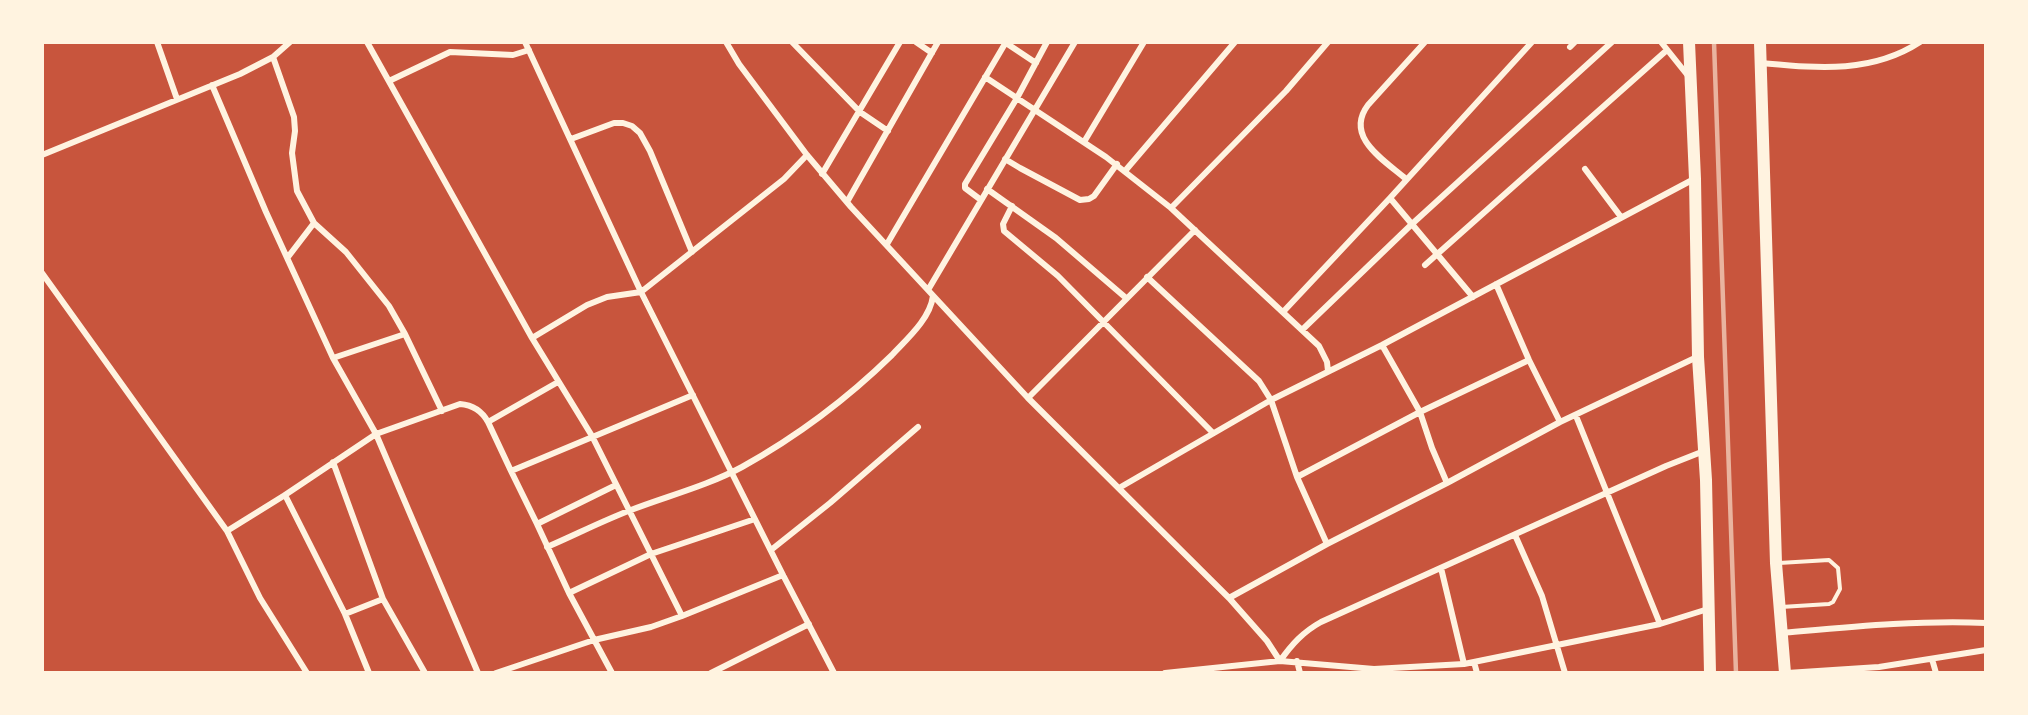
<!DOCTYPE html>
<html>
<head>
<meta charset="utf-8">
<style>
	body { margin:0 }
	#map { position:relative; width:2028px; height:715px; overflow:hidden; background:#c8553d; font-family:"DM Sans",sans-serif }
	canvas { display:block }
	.frame { position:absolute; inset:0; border:44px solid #fff3e0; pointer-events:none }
</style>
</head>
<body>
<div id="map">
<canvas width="2028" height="715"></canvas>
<div class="frame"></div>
</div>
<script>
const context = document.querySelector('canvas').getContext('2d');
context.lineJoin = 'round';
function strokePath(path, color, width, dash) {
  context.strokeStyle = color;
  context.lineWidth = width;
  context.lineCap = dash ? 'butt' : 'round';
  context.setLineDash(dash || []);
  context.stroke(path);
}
strokePath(new Path2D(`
	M1779 563 1829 560 1838 568 1840 589 1833 602 1829 604 1781 607`), '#fff3e0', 4);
strokePath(new Path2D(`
	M157 42 177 99
	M367 42 532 338
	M525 42 641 292 783 575 834 673
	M726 42 739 64 807 155 851 207 1028 398 1229 598 1267 641 1280 661C1292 644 1303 632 1321 622L1666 466 1704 451
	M792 42 860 112 888 131
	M916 42 932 53
	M1661 42 1689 77
	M1006 43 1036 63
	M1570 47 1575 42
	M273 57 290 42
	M1761 63C1817 68 1871 74 1920 42
	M985 77 1106 157 1171 208 1319 346 1327 362 1328 371
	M389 81 450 52 513 55 529 50
	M212 85 266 212 333 358 405 334
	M571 139 614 123H623L632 126 640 133 650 151 692 252
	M1084 142 1144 42
	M42 155 240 74 273 57 294 117 295 131 292 153 297 191 314 223 346 252 389 306 405 334 442 411
	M1005 159 1020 168 1080 200 1089 199 1094 196 1117 164
	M1585 169 1621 217
	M1125 171 1235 42
	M822 174 900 42
	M1406 179C1384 160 1344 137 1368 105L1425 42
	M987 189 1056 238 1126 298
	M1390 198 1473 297
	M981 200 965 188V184L1017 98 1047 42
	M847 202 938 42
	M1012 206 1003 224 1004 231 1058 276 1213 433
	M1171 208 1286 91 1328 42
	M887 244 1006 42
	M288 257 314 223
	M1425 265 1667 50
	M42 273 227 531 260 598 307 673
	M1147 277 1259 381 1271 400 1297 477 1327 544
	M1496 284 1529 360 1560 422
	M928 290 1075 42
	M1283 312 1390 198 1532 42
	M1302 330 1412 224 1612 42
	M1382 345 1420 412 1432 448 1447 483
	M333 358 376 434 478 673
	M1028 398 1195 230
	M1576 416 1660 624
	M488 422 511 471
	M333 462 383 599 425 673
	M1297 477 1420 412 1529 360
	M1119 488 1271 400 1382 345 1694 179
	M285 495 345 614 383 599
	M537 524 511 471 693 395
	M227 531 285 495 376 434 460 404C473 405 482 411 488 422L558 382
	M1515 535 1542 596 1565 673
	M547 547C575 535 602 521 631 510 667 496 707 486 742 467 796 437 848 398 892 355 907 339 930 319 933 296
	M771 550 830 503 918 427
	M1441 568 1464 664
	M569 593 651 554 755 519
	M1229 598 1327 544 1447 483 1560 422 1697 357
	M345 614 369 673
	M682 616 592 436 532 338 587 305 607 297 641 292 784 179 807 155
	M1782 633C1850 627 1918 620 1986 623
	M1932 659 1936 673
	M1297 661 1300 673
	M1474 662 1477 673
	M496 673 594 640 651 627 682 616 783 575
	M612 673 569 593 537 524 616 485
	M711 673 809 624
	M1165 673 1280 661 1374 669 1464 664 1660 624 1708 609
	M1787 673 1879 667 1986 650`), '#fff3e0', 6);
strokePath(new Path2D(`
	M1689 42 1695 179 1698 357 1706 480 1710 673
	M1760 42 1776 563 1785 673`), '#fff3e0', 12);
strokePath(new Path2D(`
	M1714 42 1736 673`), '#e9b49f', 4.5);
</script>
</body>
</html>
